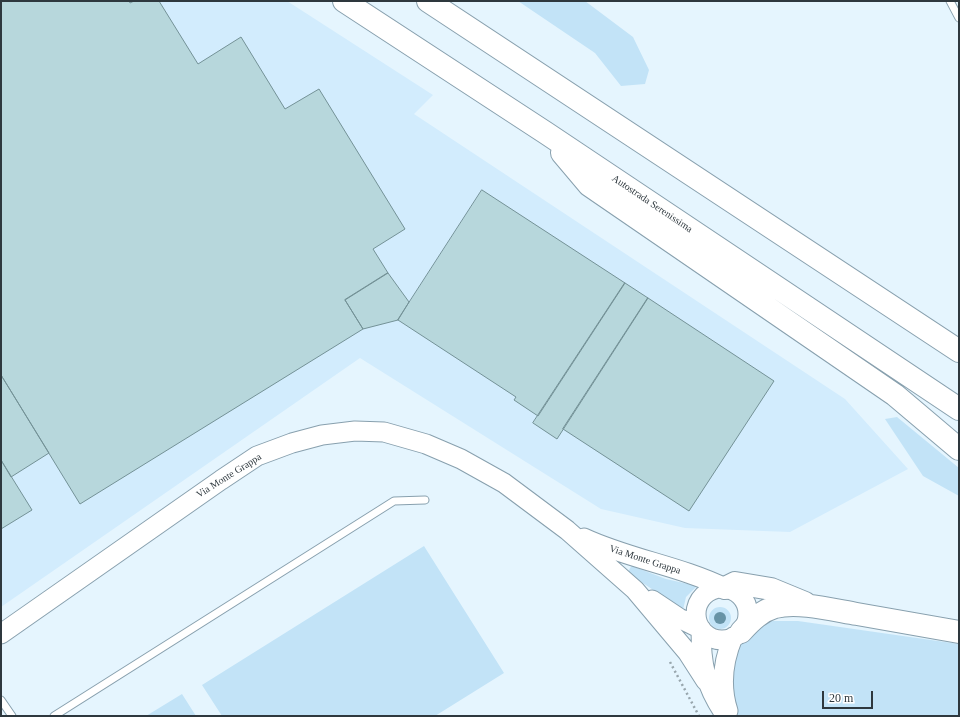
<!DOCTYPE html>
<html>
<head>
<meta charset="utf-8">
<style>
	body { margin:0 }
	#map { position:relative; width:960px; height:717px; overflow:hidden; background:#e5f5fe; font-family:"Times New Roman",serif }
	canvas { display:block }
	.frame { position:absolute; inset:0; border:2px solid #2e383e; pointer-events:none }
	.scale { position:absolute; left:822px; top:691px; width:51px; height:18px; box-sizing:border-box; border:2px solid #2e383e; border-top:0; padding-left:5px; font-size:12px; line-height:14px; white-space:nowrap; color:#2e383e; -webkit-text-stroke:3px #fff; paint-order:stroke }
</style>
</head>
<body>
<div id="map">
<canvas width="960" height="717"></canvas>
<div class="frame"></div>
<div class="scale">20 m</div>
</div>
<script>
const context = document.querySelector('canvas').getContext('2d');
context.lineJoin = 'round';
function fill(path, color) {
  context.fillStyle = color;
  context.fill(path, 'evenodd');
}
function strokePath(path, color, width, dash) {
  context.strokeStyle = color;
  context.lineWidth = width;
  context.lineCap = dash ? 'butt' : 'round';
  context.setLineDash(dash || []);
  context.stroke(path);
}
function label(font, color, halo, rows, align = 'center') {
  context.font = font + ' "Times New Roman",serif';
  context.lineWidth = 3;
  context.setLineDash([]);
  context.textBaseline = 'middle';
  context.strokeStyle = halo;
  context.fillStyle = color;
  for (const [text, x, y, turn = 0] of rows) {
    context.save();
    context.translate(x, y);
    context.rotate((+turn || 0) * Math.PI / 180);
    context.textAlign = isNaN(turn) ? turn : align;
    if (halo) context.strokeText(text, 0, 0);
    context.fillText(text, 0, 0);
    context.restore();
  }
}
fill(new Path2D(`
	M1 1H287L433 95 414 114 845 399 908 469 790 532 685 528 601 509 360 358 1 607Z`), '#d2ecfd');
fill(new Path2D(`
	M518 1H585L633 37 649 70 645 84 621 86 595 53Z
	M897 417 959 468V496L923 476 885 419Z
	M424 546 504 673 435 716H222L202 685Z
	M632 566 666 579 697 586 686 597 683 610 628 573 630 568Z
	M709 618a11 11 0 1 1 22 0a11 11 0 1 1-22 0Z
	M768 621H798L959 644V716H738L730 680 740 640Z
	M182 694 196 716H146Z`), '#c2e3f7');
const building = new Path2D(`
	M1 1H129L130 3 134 1H159L198 64 241 37 285 109 319 89 405 229 373 249 388 273 345 300 363 329 80 504 1 375Z
	M482 190 625 283 538 416 514 400 516 397 398 320Z
	M388 273 409 302 398 320 363 329 345 300Z
	M625 283 648 298 557 439 533 423Z
	M648 298 774 381 689 511 563 429Z
	M1 375 49 453 11 477 1 460Z
	M1 460 32 510 1 529Z`);
fill(building, '#b7d7dc');
strokePath(building, '#749297', 1);
const service = new Path2D(`
	M950 1 959 18
	M1 700 12 716
	M54 716 394 501 425 500`);
const tertiary = new Path2D(`
	M584 538C629 559 680 566 725 588
	M696 614a26 26 0 1 1 52 0a26 26 0 1 1-52 0Z
	M652 600 679 618 701 629C701 664 705 686 726 716
	M1 634 221 480 257 456 292 443 322 435 355 431 384 432 426 444 461 459 504 483 567 530 635 590 688 653 706 681
	M728 711C720 686 723 661 733 637`);
const primary = new Path2D(`
	M725 588 735 583 771 589 805 603
	M741 632C751 621 761 611 775 607 798 601 833 610 857 614 891 620 925 626 959 632`);
const motorway = new Path2D(`
	M344 1 546 133 959 409
	M428 1 959 351
	M562 153 589 185 895 395 959 449`);
strokePath(service, '#88a0ae', 9);
strokePath(tertiary, '#88a0ae', 21);
strokePath(primary, '#88a0ae', 24);
strokePath(motorway, '#88a0ae', 24);
strokePath(new Path2D(`
	M670 662 699 716`), '#98a6ad', 2.5, [2, 3]);
strokePath(service, '#fff', 7);
strokePath(tertiary, '#fff', 19);
strokePath(primary, '#fff', 22);
strokePath(motorway, '#fff', 22);
context.fillStyle = '#6793a6';
for (const [x, y] of [
	[720,618]
]) {
  context.beginPath();
  context.arc(x, y, 6, 0, 2 * Math.PI);
  context.fill();
}
label('10px', '#2e383e', '#fff', [
	["Autostrada Serenissima",652,204,34],
	["Via Monte Grappa",229,476,-32],
	["Via Monte Grappa",645,560,18]
]);
</script>
</body>
</html>
